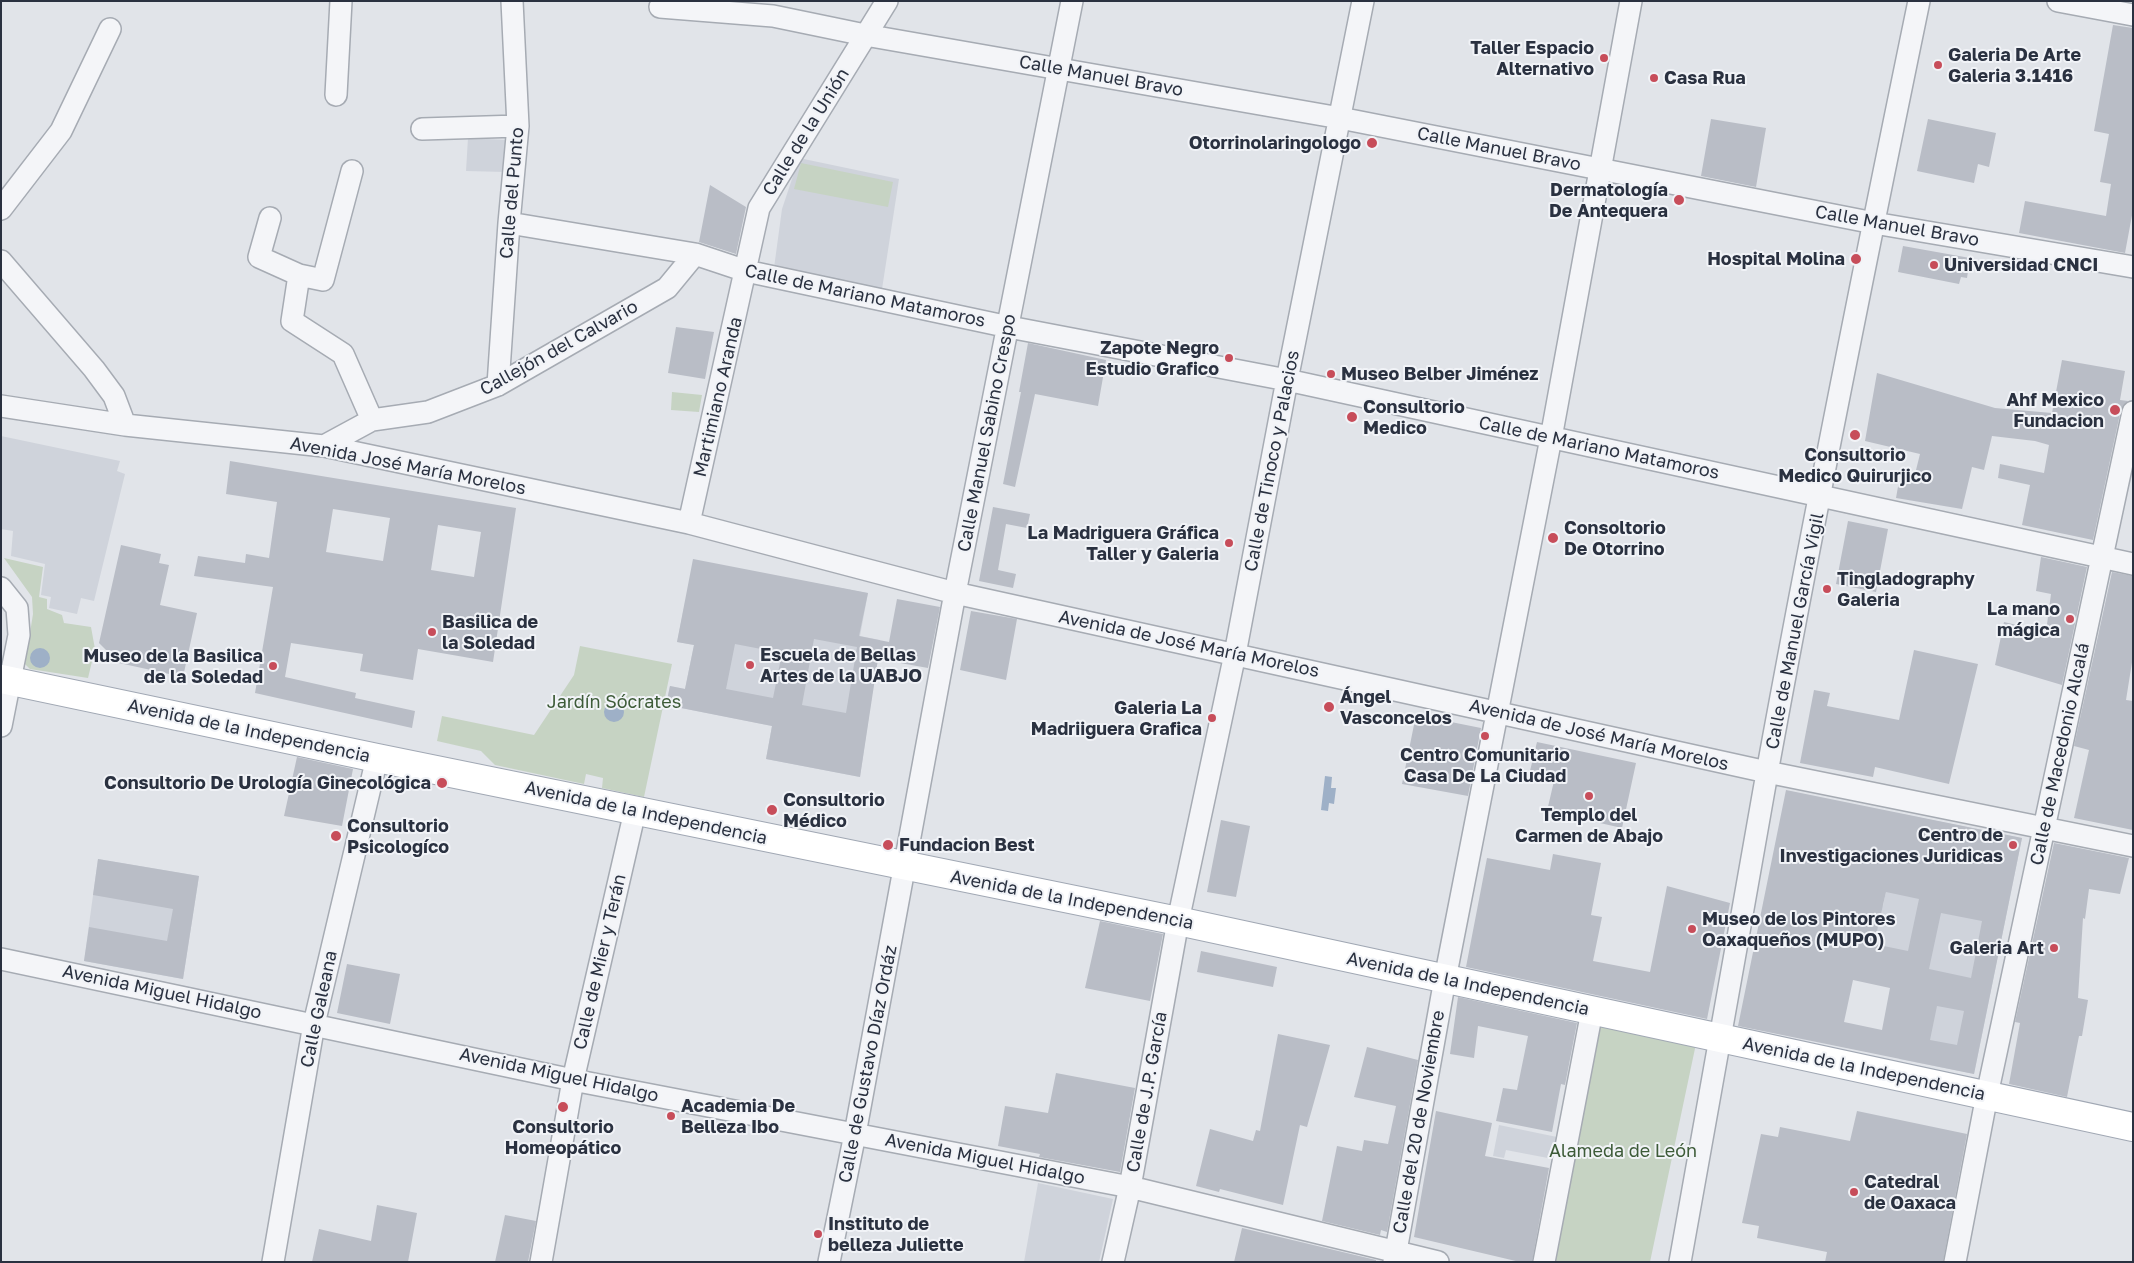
<!DOCTYPE html>
<html>
<head>
<meta charset="utf-8">
<style>
	body { margin:0 }
	#map { position:relative; width:2134px; height:1263px; overflow:hidden; background:#e1e4e9; font-family:"Golos Text",sans-serif }
	canvas { display:block }
	.frame { position:absolute; inset:0; border:2px solid #2a3140; pointer-events:none }
</style>
</head>
<body>
<div id="map">
<canvas width="2134" height="1263"></canvas>
<div class="frame"></div>
</div>
<script>
const context = document.querySelector('canvas').getContext('2d');
context.lineJoin = 'round';
function fill(path, color) {
  context.fillStyle = color;
  context.fill(path, 'evenodd');
}
function strokePath(path, color, width, dash) {
  context.strokeStyle = color;
  context.lineWidth = width;
  context.lineCap = dash ? 'butt' : 'round';
  context.setLineDash(dash || []);
  context.stroke(path);
}
function label(font, color, halo, rows, align = 'center') {
  context.font = font + ' "Golos Text",sans-serif';
  context.lineWidth = 4;
  context.setLineDash([]);
  context.textBaseline = 'middle';
  context.strokeStyle = halo;
  context.fillStyle = color;
  for (const [text, x, y, turn = 0] of rows) {
    context.save();
    context.translate(x, y);
    context.rotate((+turn || 0) * Math.PI / 180);
    context.textAlign = isNaN(turn) ? turn : align;
    if (halo) context.strokeText(text, 0, 0);
    context.fillText(text, 0, 0);
    context.restore();
  }
}
fill(new Path2D(`
	M468 138 507 140 506 172 466 171Z
	M799 158 899 179 882 289 774 268 782 209Z
	M1 436 120 461 117 471 125 474 94 601 81 598 77 614 49 608 51 597 41 595 45 564 11 556 13 531 1 529Z
	M803 581 868 593 860 636 880 640 860 777 766 759 772 726 666 705 670 686 685 689 694 645 677 642 685 603Z
	M1902 814 2022 838 1974 1074 1899 1059 1916 975 1866 943 1882 906H1883Z
	M98 859 199 876 183 979 84 961Z
	M1499 1125 1557 1137 1553 1159 1506 1150 1504 1158 1493 1156Z
	M1038 1183 1113 1199 1099 1262H1024Z`), '#cfd3db');
fill(new Path2D(`
	M801 163 893 182 888 207 794 189Z
	M672 392 702 395 699 412 671 410Z
	M4 558 43 567 39 597 47 599V609L62 615 64 623 91 627 95 649 88 678 30 669 25 664 33 614 32 597Z
	M580 646 672 664 644 797 602 788 603 778 586 774 584 784 495 765 481 751 437 741 442 716 534 735 574 675Z
	M1601 1019 1697 1039 1650 1262H1549Z`), '#c6d3c3');
fill(new Path2D(`
	M30 658a10 10 0 1 1 20 0a10 10 0 1 1-20 0Z
	M604 712a10 10 0 1 1 20 0a10 10 0 1 1-20 0Z
	M1325 776 1332 777 1331 788H1336L1334 804 1329 803 1328 811 1321 810Z`), '#9eb0c7');
fill(new Path2D(`
	M2113 25 2133 28V210L2125 253 2019 233 2025 201 2106 216 2111 184 2100 182 2109 134 2094 131Z
	M1711 119 1766 128 1756 187 1701 176Z
	M1928 119 1996 133 1989 167 1978 164 1974 183 1917 171Z
	M710 185 746 207 736 254 699 242Z
	M1903 246 1970 258 1967 278 1961 277 1959 284 1898 272Z
	M676 327 714 332 705 379 668 373Z
	M1028 343 1106 360 1098 406 1035 394 1015 487 1003 484 1021 392H1019Z
	M2062 360 2125 371 2120 400 2128 401 2121 409 2093 540 2022 525 2030 485 1998 478 2000 464 2044 473 2049 445 2035 441 1992 436 1984 470 1972 467 1962 509 1896 498 1899 481 1913 482 1920 454 1865 441 1877 373 1995 408 2052 413Z
	M230 461 516 508 493 662 418 649 413 680 360 671 363 654 291 643 285 677 356 693 355 698 415 711 412 728 255 693 273 587 194 576 198 556 245 563 246 554 269 558 277 502 226 494ZM333 509 390 518 383 561 326 552ZM438 525 481 532 474 577 431 570Z
	M993 507 1030 514 1027 528 1006 524 998 570 1016 574 1013 588 979 581Z
	M1848 521 1888 529 1876 592 1836 584Z
	M121 545 161 554 159 563 169 565 160 605 197 613 183 677 119 663 99 643Z
	M2041 557 2087 567 2062 685 1995 665 2004 622 2046 632 2051 594 2036 591Z
	M693 559 868 593 859 636 889 642 897 599 940 607 928 668 878 659 860 777 766 759 772 726 666 705 670 686 685 689 694 645 677 642ZM814 639 857 647 846 713 802 705ZM735 644 782 653 773 698 726 689Z
	M2112 572 2133 576V656L2126 700 2133 701V830L2074 818 2089 750 2074 746Z
	M971 611 1017 619 1006 680 960 670Z
	M1914 650 1978 664 1949 784 1875 767 1873 777 1800 763 1814 690 1830 693 1827 706 1899 720Z
	M1416 715 1481 728 1468 796 1402 784Z
	M1537 742 1636 763 1622 828 1547 811 1554 781 1529 775Z
	M297 757 353 769 342 826 284 816Z
	M1786 790 2022 838 1974 1074 1738 1026ZM1886 892 1919 899 1908 951 1874 944ZM1941 913 1982 921 1971 978 1929 969ZM1853 980 1890 988 1882 1030 1844 1022ZM1937 1006 1964 1011 1957 1045 1930 1040Z
	M1221 820 1250 826 1236 897 1207 892Z
	M2054 843 2129 858 2120 894 2089 889 2085 919 2083 918 2078 998 2088 1000 2082 1036H2079L2067 1097 2009 1084 2020 1023 2015 1022Z
	M1553 854 1601 863 1591 915 1602 917 1593 961 1650 972 1667 886 1730 903 1707 1019 1466 967 1487 858 1550 870Z
	M98 859 199 876 183 979 84 961 89 927 167 941 173 909 93 895Z
	M1100 921 1163 934 1150 1001 1085 988Z
	M1201 951 1277 967 1273 987 1197 972Z
	M347 964 400 974 390 1024 337 1013Z
	M1458 997 1577 1023 1565 1085 1561 1084 1552 1132 1496 1121 1503 1088 1517 1090 1528 1036 1478 1026 1474 1058 1450 1054Z
	M1278 1034 1330 1045 1307 1127 1300 1125 1283 1205 1220 1189 1219 1192 1196 1186 1210 1129 1253 1141 1256 1130 1260 1131Z
	M1367 1047 1418 1060 1387 1232 1381 1230 1380 1235 1322 1221 1337 1146 1362 1151 1364 1140 1388 1144 1396 1106 1354 1097Z
	M1056 1073 1135 1088 1120 1172 1039 1157 1040 1154 998 1146 1005 1106 1048 1113Z
	M1436 1111 1492 1123 1485 1156 1549 1168 1532 1262H1520L1414 1237Z
	M1857 1111 1967 1134 1943 1262H1825L1827 1252 1757 1238 1759 1226 1742 1223 1761 1134 1778 1137 1780 1127 1850 1141Z
	M377 1205 417 1213 408 1262H312L319 1229 371 1241Z
	M505 1215 536 1221 528 1262H495Z
	M1242 1228 1376 1260V1262H1234Z`), '#b9bdc6');
const minor = new Path2D(`
	M2058 1 2133 15
	M660 7 773 16 865 35 1340 118 1874 223 2133 267
	M336 95 341 1
	M422 129 518 126
	M1 209 61 131 110 29
	M270 218 259 257 299 275 323 280 352 171
	M509 223 695 254 746 271 1009 327 1287 380 2133 564
	M1 261 94 369 114 396 125 425
	M299 275 292 321 343 354 372 420
	M498 385 509 223 518 126 512 1
	M1 406 125 425 324 446 689 523 955 593 1767 772 2133 846
	M324 446 372 420 428 412 498 385 667 288 695 254
	M689 523 759 208 887 1
	M1 588 17 608 19 635 1 726
	M1 959 573 1080 1130 1187 1438 1262
	M273 1262 314 1024 377 758
	M541 1262 573 1080 635 811
	M829 1262 855 1134 955 593 1072 1
	M1113 1262 1130 1187 1178 921 1235 654 1287 380 1363 1
	M1394 1262 1445 979 1551 438 1631 1
	M1544 1262 1592 1011
	M1680 1262C1710 1099 1738 936 1767 773 1814 515 1866 258 1919 1
	M1955 1262 1987 1095 2133 412`);
const major = new Path2D(`
	M1 679 377 758 1178 921 2133 1127`);
strokePath(minor, '#a6abb3', 24);
strokePath(major, '#a1a8b4', 30);
strokePath(minor, '#f4f5f8', 21);
strokePath(major, '#fff', 28);
for (const [x, y, r, color] of [
	[1604,58,5,"#c74d5a"],
	[1938,65,5,"#c74d5a"],
	[1654,78,5,"#c74d5a"],
	[1372,143,6,"#c74d5a"],
	[1679,200,6,"#c74d5a"],
	[1856,259,6,"#c74d5a"],
	[1934,265,5,"#c74d5a"],
	[1229,358,5,"#c74d5a"],
	[1331,374,5,"#c74d5a"],
	[2115,410,6,"#c74d5a"],
	[1352,417,6,"#c74d5a"],
	[1855,435,6,"#c74d5a"],
	[1553,538,6,"#c74d5a"],
	[1229,543,5,"#c74d5a"],
	[1827,589,5,"#c74d5a"],
	[2070,619,5,"#c74d5a"],
	[432,632,5,"#c74d5a"],
	[750,665,5,"#c74d5a"],
	[273,666,5,"#c74d5a"],
	[1329,707,6,"#c74d5a"],
	[1212,718,5,"#c74d5a"],
	[1485,736,5,"#c74d5a"],
	[442,783,6,"#c74d5a"],
	[1589,796,5,"#c74d5a"],
	[772,810,6,"#c74d5a"],
	[336,836,6,"#c74d5a"],
	[888,845,6,"#c74d5a"],
	[2013,845,5,"#c74d5a"],
	[1692,929,5,"#c74d5a"],
	[2054,948,5,"#c74d5a"],
	[563,1107,6,"#c74d5a"],
	[671,1116,5,"#c74d5a"],
	[1854,1192,5,"#c74d5a"],
	[818,1234,5,"#c74d5a"]
]) {
  const dot = new Path2D();
  dot.arc(x, y, r, 0, 2 * Math.PI);
  context.fillStyle = color;
  context.fill(dot);
  strokePath(dot, '#f1f3f7', 2);
}
label('bold 18px', '#2a3140', '#f1f3f7', [
	["Taller Espacio",1594,48,"right"],
	["Alternativo",1594,69,"right"],
	["Galeria De Arte",1948,55],
	["Galeria 3.1416",1948,76],
	["Casa Rua",1664,78],
	["Otorrinolaringologo",1361,143,"right"],
	["Dermatología",1668,190,"right"],
	["De Antequera",1668,211,"right"],
	["Hospital Molina",1845,259,"right"],
	["Universidad CNCI",1944,265],
	["Zapote Negro",1219,348,"right"],
	["Estudio Grafico",1219,369,"right"],
	["Museo Belber Jiménez",1341,374],
	["Ahf Mexico",2104,400,"right"],
	["Fundacion",2104,421,"right"],
	["Consultorio",1363,407],
	["Medico",1363,428],
	["Consultorio",1855,455,"center"],
	["Medico Quirurjico",1855,476,"center"],
	["Consoltorio",1564,528],
	["De Otorrino",1564,549],
	["La Madriguera Gráfica",1219,533,"right"],
	["Taller y Galeria",1219,554,"right"],
	["Tingladography",1837,579],
	["Galeria",1837,600],
	["La mano",2060,609,"right"],
	["mágica",2060,630,"right"],
	["Basilica de",442,622],
	["la Soledad",442,643],
	["Escuela de Bellas",760,655],
	["Artes de la UABJO",760,676],
	["Museo de la Basilica",263,656,"right"],
	["de la Soledad",263,677,"right"],
	["Ángel",1340,697],
	["Vasconcelos",1340,718],
	["Galeria La",1202,708,"right"],
	["Madriiguera Grafica",1202,729,"right"],
	["Centro Comunitario",1485,755,"center"],
	["Casa De La Ciudad",1485,776,"center"],
	["Consultorio De Urología Ginecológica",431,783,"right"],
	["Consultorio",783,800],
	["Médico",783,821],
	["Templo del",1589,815,"center"],
	["Carmen de Abajo",1589,836,"center"],
	["Consultorio",347,826],
	["Psicologíco",347,847],
	["Centro de",2003,835,"right"],
	["Investigaciones Juridicas",2003,856,"right"],
	["Fundacion Best",899,845],
	["Museo de los Pintores",1702,919],
	["Oaxaqueños (MUPO)",1702,940],
	["Galeria Art",2044,948,"right"],
	["Academia De",681,1106],
	["Belleza Ibo",681,1127],
	["Consultorio",563,1127,"center"],
	["Homeopático",563,1148,"center"],
	["Catedral",1864,1182],
	["de Oaxaca",1864,1203],
	["Instituto de",828,1224],
	["belleza Juliette",828,1245]
], 'left');
label('18px', '#2a3140', '#f1f3f7', [
	["Calle Manuel Bravo",1101,76,10],
	["Calle de la Unión",806,132,-58],
	["Calle Manuel Bravo",1499,149,11],
	["Calle del Punto",512,193,-85],
	["Calle Manuel Bravo",1897,226,10],
	["Calle de Mariano Matamoros",865,296,12],
	["Callejón del Calvario",559,348,-29],
	["Martimiano Aranda",718,397,-77],
	["Calle Manuel Sabino Crespo",987,433,-79],
	["Calle de Mariano Matamoros",1599,448,12],
	["Calle de Tinoco y Palacios",1272,461,-79],
	["Avenida José María Morelos",408,466,11],
	["Calle de Manuel García Vigil",1795,631,-79],
	["Avenida de José María Morelos",1189,644,12],
	["Avenida de la Independencia",249,731,12],
	["Avenida de José María Morelos",1599,735,13],
	["Calle de Macedonio Alcalá",2060,754,-78],
	["Avenida de la Independencia",646,813,12],
	["Avenida de la Independencia",1072,900,11],
	["Calle de Mier y Terán",600,962,-77],
	["Avenida de la Independencia",1468,984,12],
	["Avenida Miguel Hidalgo",162,992,12],
	["Calle Galeana",319,1009,-78],
	["Calle de Gustavo Díaz Ordáz",868,1064,-79],
	["Avenida de la Independencia",1864,1069,12],
	["Avenida Miguel Hidalgo",559,1075,12],
	["Calle de J.P. García",1147,1092,-80],
	["Calle del 20 de Noviembre",1419,1122,-80],
	["Avenida Miguel Hidalgo",985,1159,11]
]);
label('18px', '#3d5b38', '#f1f3f7', [
	["Jardín Sócrates",614,702],
	["Alameda de León",1623,1151]
]);
</script>
</body>
</html>
